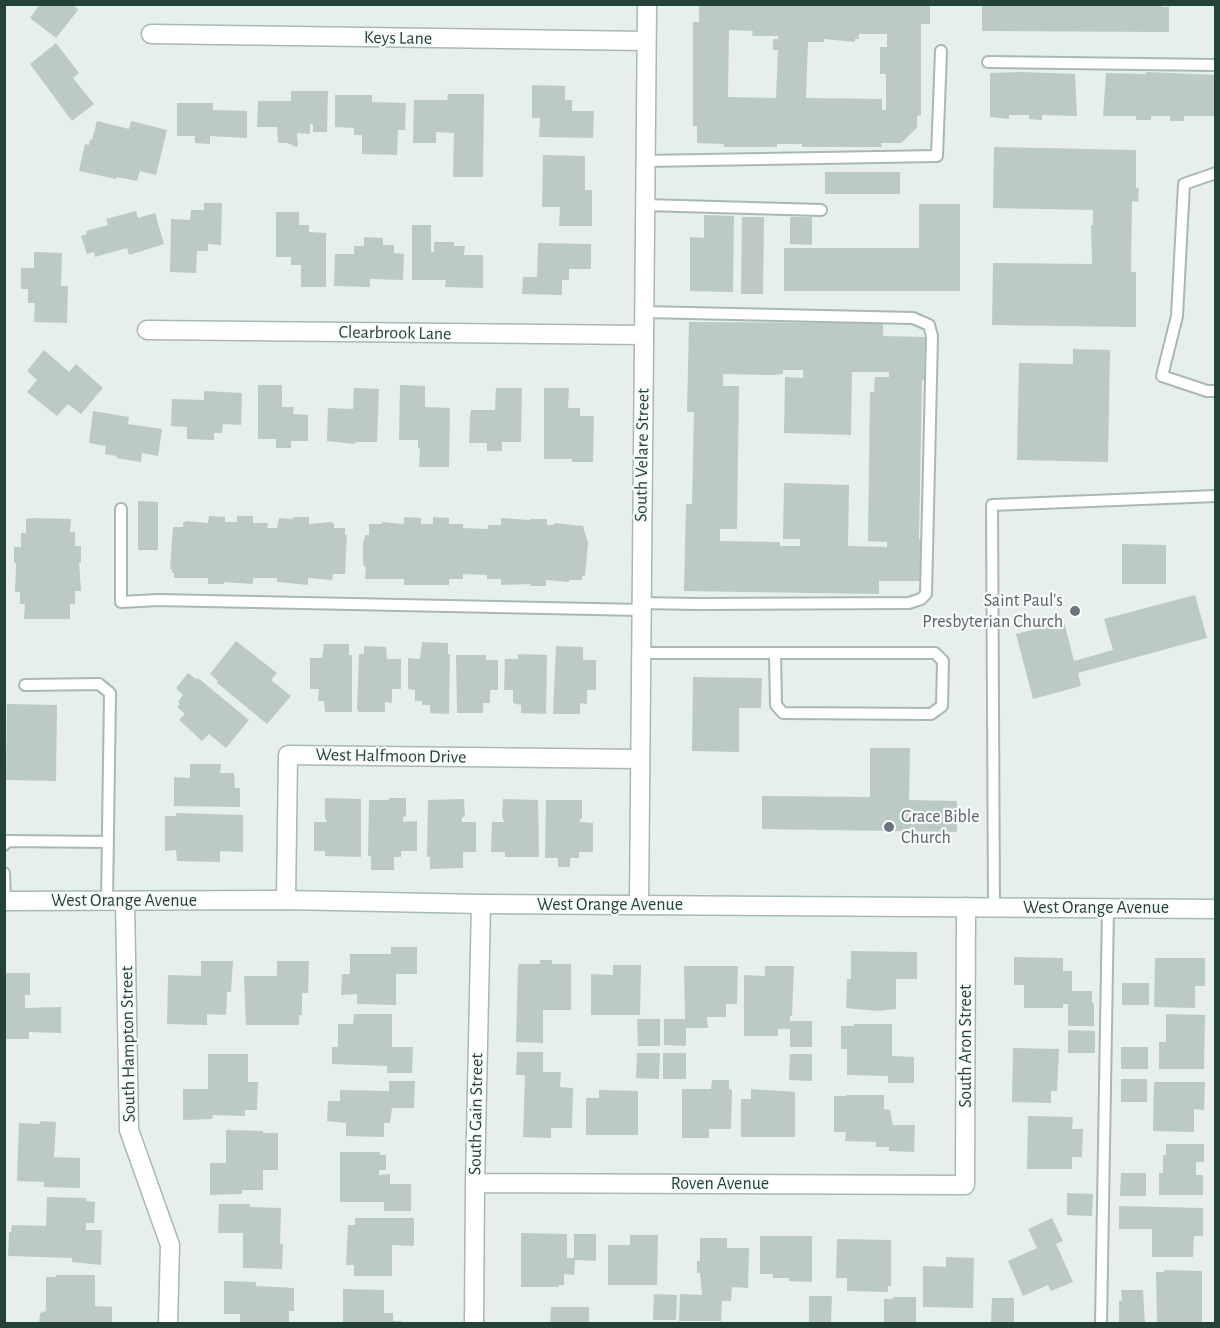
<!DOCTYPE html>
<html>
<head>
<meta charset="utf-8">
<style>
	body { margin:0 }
	#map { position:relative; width:1220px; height:1328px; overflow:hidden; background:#e6efeb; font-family:"Alegreya Sans",sans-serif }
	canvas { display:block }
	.frame { position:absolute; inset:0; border:6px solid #24423a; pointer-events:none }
</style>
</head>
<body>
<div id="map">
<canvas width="1220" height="1328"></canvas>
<div class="frame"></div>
</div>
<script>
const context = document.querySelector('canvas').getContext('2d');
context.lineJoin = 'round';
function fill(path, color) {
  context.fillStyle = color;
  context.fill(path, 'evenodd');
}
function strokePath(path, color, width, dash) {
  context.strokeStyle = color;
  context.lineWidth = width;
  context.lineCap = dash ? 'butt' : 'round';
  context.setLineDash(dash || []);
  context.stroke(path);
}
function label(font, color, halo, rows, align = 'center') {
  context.font = font + ' "Alegreya Sans",sans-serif';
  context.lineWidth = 4.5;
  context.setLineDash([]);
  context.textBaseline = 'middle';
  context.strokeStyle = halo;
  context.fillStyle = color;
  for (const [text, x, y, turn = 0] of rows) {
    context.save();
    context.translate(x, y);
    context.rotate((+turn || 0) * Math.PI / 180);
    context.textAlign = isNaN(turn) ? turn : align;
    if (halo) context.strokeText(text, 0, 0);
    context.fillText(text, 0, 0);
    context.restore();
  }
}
fill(new Path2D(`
	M40 4H73L78 10 56 38 30 18Z
	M699 4H930V24H921V115L917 116V128L901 143H881L882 147H802V144H777V147H724V144L697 143V126H693V22H699ZM729 30 753 31 752 36H778V39H773V50H778L776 98 728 97ZM859 34H887V47H880V74H886V110H882V99L806 98 808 42H824V39L855 42V39H859Z
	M1162 4V7H1169V32L982 31V5Z
	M56 43 79 73 73 78 94 104 72 121 30 64Z
	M1022 72 1075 74 1077 116 1042 115V120L1029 119V115H1009V119L990 117V73Z
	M1146 72 1216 75V116H1184V121H1170V116H1151V120H1136V116H1103L1106 73 1146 74Z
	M532 85 565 86V100H572V111H594L593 138 539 137 540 118H532Z
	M291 91H328L327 132H313V125L310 124V134L297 133 298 144 297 147 287 143H278L277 127H257L258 101H291Z
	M448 94H484L483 177H453L454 133 436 132V143H413L414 100H447Z
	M335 95H372V102L406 103 405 130H398L397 155 362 154V135H354V128L335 127Z
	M177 103H213V110L247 111V138L210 136V144L195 143V136H177Z
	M97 121 129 129 131 121 167 130 156 175 140 171 137 181 117 177 116 179 79 171 85 144 89 145 90 140H92Z
	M994 147 1136 150V188H1139L1138 202 1132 201 1131 272H1136V327L992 325 993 263 1092 264 1091 225H1093V210L993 208Z
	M543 155 585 156V190H592V226H559L560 207H542Z
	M825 172H900V194H825Z
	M204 203H222L221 245 208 244V251H197L196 273 170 272 171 219 190 220 191 210H204Z
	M919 204H960V291H784V248H919Z
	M136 211 138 218 155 213 164 244 129 255 127 248 95 257 94 252 87 254 81 236 87 234 86 231 108 225 106 219Z
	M276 212H299V225H309V232L326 233V287H301V265H291V257H276Z
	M704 215 734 216 733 292 690 291V237L704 238Z
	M742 217H764L763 294H741Z
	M790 217H812V245L790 244Z
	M412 225H431V252H434V242H454V246H465L464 255H483V288L445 287 446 280H412Z
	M364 237 383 238V245H394V253L404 254 403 280 370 279V287L334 286 335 254H354V246H364Z
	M538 243 591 244V269H569V280H562V295L522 294 523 277H537Z
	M34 252 62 253 61 286H68L67 323 34 322 35 303H28V289H21V268H34Z
	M689 322 883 323V336L925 337 924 380H922L919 539H922L921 581H879V594L684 591 686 504H692L694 412H687ZM783 370H803V378L785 377 784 433 851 435 852 372H889V377H875L874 392H870L868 541 887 542V547L848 546 849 485 784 483 783 539H800V546H780V542L720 541V529H737L739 386H723V374L771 375 783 374Z
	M1073 349 1110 350 1108 462 1017 460 1019 363 1073 364Z
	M44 350 69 372 76 364 103 388 81 414 68 404 57 416 27 392 37 380 27 371Z
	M258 385H282V407H294L293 414 308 415V441H291V448H276V439H258Z
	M400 385 425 386V407L450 408 449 467H419L420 448H418V440H399Z
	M354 388 379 389 377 442H355V444L327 441 328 408 353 409Z
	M496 388H522L521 442H502V451H487V443H469L470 416 471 410H495Z
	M544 388H569L568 408H580V416H594L593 462H572V459H544Z
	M204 391 242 393 241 425 223 424 222 433H214V440L187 439V427L171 426 172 399 204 400Z
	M93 411 129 417 128 424 162 429 158 456 142 453 141 462 116 458 117 456 105 454 106 446 89 443Z
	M138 501 158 502V550H138Z
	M209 516 225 517V522H237V516H253V523H268L267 528H277L279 518 293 519V517H309V524L331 522 334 524V528H345V535H347L345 574H333L332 580 308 578V585L277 582V578H253V584L224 582V584H208V578H174V573H172V569H170L173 527H183V523L186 521 208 523Z
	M404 517 421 518V524H433V517L449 518V524H463V528L488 529V525H501V518L530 520V519H547V525H554V523L583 526 588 543 585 576H582V580H569V582L546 580V586H530V584L501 585V579H487V575L463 574V579H449V585H404V579H365L366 567H364L363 561V541H364L365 535H369V524H382V522L404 524Z
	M33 518 71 519 70 532H75V546H81V563L79 562 81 591H75V604H70V619H24L25 604H20V592H15L16 563H14V547H21V533H26V519Z
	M1122 544 1166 545V584H1122Z
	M1195 595 1207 638 1078 673 1081 686 1033 699 1016 634 1064 622 1074 661 1113 650 1104 619Z
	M236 641 277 673 271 680 291 696 267 724 216 682 218 681 210 674Z
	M422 642 448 643V654H450L449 714 430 713V705H422V701H415V690L408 689V658L420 659Z
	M324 644H349V655H352V712H325L324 701H318L319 689H310V658H322Z
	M364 646 386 647 387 659H401V689H392V703L385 702V712H359L357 709 359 654H364Z
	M556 646 583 647V660H596V690H587V704L580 703V714H553Z
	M518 654 547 655 546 714 521 713V705L513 703V690H504L505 659H518Z
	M456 655H486V660H498V690H490V703H483V713H457Z
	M188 673 196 679 198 678 249 720 226 748 209 734 202 741 179 720 185 714 177 707 180 704 178 702 183 695 176 688Z
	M693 677 762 678 761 708H739V752L692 751Z
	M7 704 57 705 56 781 6 780Z
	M870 748H910L909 800 957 801V832L762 829V796L870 797Z
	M190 764H221L220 773H234L235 788H240V807L174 806V777L190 778Z
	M325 798 361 799V857L325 856V851H314V822H327L325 818Z
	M389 798H406V815L403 818V822L417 821V851H401V857H394V870H371V856H368L369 800H389Z
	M464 799 465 816 462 818V822H476V852H463V868L430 869V857H427L428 800Z
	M503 799 538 800 539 857H505V852H491L492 822H504L502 816Z
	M546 800H582V819H580V822L593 823V852H579V858H570V867H558V858H545Z
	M176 813 243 815V852L220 851V862L177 861 176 850 165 851V816H176Z
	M391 947H417V974H396V1005L357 1004V994L341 995 342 974H350V954H391Z
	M851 951 917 952V979H896V1009L877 1011 846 1008 847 979H851Z
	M1014 957 1063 958V971H1072V991H1092V1003H1094V1026H1068V1004H1063V1008H1024V985H1014Z
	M1155 958H1205V986H1195V1008L1154 1007Z
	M540 960H552V964H571V1010H543V1043L516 1042 518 967 519 964H540Z
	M201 961H233L231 992H227L226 1015 207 1014V1025L167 1024 168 975 201 976Z
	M277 961H309L308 993H302V1015H299V1025H246L244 976H277Z
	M613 965H641L640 1015H591V974L613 975Z
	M684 966H738L737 1004H726V1017H707L708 1028H686V1046L664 1045V1019H685Z
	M765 966H794L792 1016H790V1021H812V1047H790V1029H778V1036H744V975L765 976Z
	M4 973H30V995H25V1008L61 1007V1033L29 1032V1039H4Z
	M1122 983H1149V1005H1122Z
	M354 1014H392V1047H413L412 1073H387V1066L332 1064V1047H338V1024H353Z
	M1166 1014 1205 1015 1204 1069H1159V1042H1166Z
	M637 1019H660V1046H638Z
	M854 1024H892V1056L914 1057V1083H888V1076L847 1075V1049H841V1026H854Z
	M1068 1030 1095 1031V1053H1068Z
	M1121 1047H1148V1069H1121Z
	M1013 1048 1059 1049 1057 1091H1051V1103L1012 1102Z
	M517 1052H543V1072H561L560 1087 573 1088 572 1128H551V1138L523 1137 525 1075H516Z
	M637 1053H660L659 1079 636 1078Z
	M663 1053H686V1079H663Z
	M208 1054H248V1082H258L257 1110H245V1116L213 1115 212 1119 183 1120V1089H208Z
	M790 1054H812V1081L789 1080Z
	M1121 1079H1147V1102H1121Z
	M712 1080H729V1089L732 1090 731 1129H709V1138H682V1089H711Z
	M389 1081H415L414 1108H392L390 1123H384V1137L346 1136V1123L327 1121 328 1101H340V1090L389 1091Z
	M1154 1082H1205L1204 1110 1194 1109V1132L1153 1131Z
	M751 1089 795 1092V1137H741V1099H751Z
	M599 1090 638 1091V1135H586V1098H599Z
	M846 1095H884V1109L890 1110 893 1125H915L914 1152 889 1151V1147H876V1142L845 1141 846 1132H834V1096H846Z
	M1028 1116 1073 1117 1072 1129H1083L1082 1157H1072V1169H1027Z
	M40 1121 56 1122 54 1157 80 1158V1188L44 1187V1182L17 1181 19 1123 40 1124Z
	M226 1130 263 1131V1133H278V1170H263V1190H242V1194L210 1195V1163H226Z
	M1166 1144H1204V1162H1196V1175H1203V1195H1159V1173H1163V1155H1166Z
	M340 1152H380V1155H386V1170H379V1175L390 1174V1184H411V1211H384V1202H340Z
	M1121 1173H1146V1196H1120Z
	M1067 1193 1093 1194 1092 1216 1067 1215Z
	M47 1197 86 1198V1201L95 1202 94 1223H86V1230H102L101 1265 72 1262V1258L8 1256 9 1232H11L12 1225 46 1226Z
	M219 1204H250V1207L281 1208 280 1244H283L282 1269 243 1268V1233H218Z
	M1119 1206 1203 1208V1236H1194L1193 1257H1152V1229H1119Z
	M355 1218H414V1246L392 1245V1276H354V1265H346L348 1225H355Z
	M1052 1218 1063 1241 1056 1244 1073 1282 1051 1291 1048 1285 1023 1296 1008 1261 1037 1248 1028 1229Z
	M521 1233 567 1234V1258H574V1234H596V1261L575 1260 574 1275 564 1274V1285H559V1287H521Z
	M630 1235H658L657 1285H608V1245H630Z
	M760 1236H812V1282L789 1281V1278H773V1274H760Z
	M700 1238H727V1248H749L748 1288 732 1287 731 1301H722L721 1321H679L680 1294 702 1295 700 1273H697V1261H700Z
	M837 1239 891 1240V1286H888V1292L847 1291V1278H836Z
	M946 1257 974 1258 973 1308 923 1307V1266L946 1267Z
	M1165 1270 1202 1271V1324H1157L1156 1272H1164Z
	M56 1275H95V1306L112 1307V1324H39L40 1313 46 1311V1277H56Z
	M224 1281 256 1282V1286L294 1288V1311H289V1324H240V1314H224Z
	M343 1289 384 1290V1313H393V1321H402V1324H343Z
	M1121 1290H1143L1145 1324H1119V1301H1122Z
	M654 1294 677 1295 676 1320H653Z
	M809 1296H832L831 1322H809Z
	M893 1297H916V1324L884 1323V1299H893Z
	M992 1298H1014V1324H991Z
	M551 1307H589V1324H550Z`), '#bbcac4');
const lane = new Path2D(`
	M988 62 1216 65
	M645 161 937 156 941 51
	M1216 173 1184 184 1177 316 1162 376 1207 391H1216
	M645 205 821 210
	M121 509V602L158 600 641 610
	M640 603 699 604 909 603 921 599 926 594 932 336 929 325 913 318 644 312
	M641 653H935L943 661 942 706 931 714 783 713 776 705 775 654
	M25 685 99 684 110 693 107 901
	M4 845 8 841 108 842
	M4 873 5 901
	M994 907 992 505 1216 496
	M1101 1324 1108 908`);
const street = new Path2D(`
	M151 34 646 41
	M147 330 644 335
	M286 900 288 755 640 759
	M125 902 129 1130 170 1245 168 1324
	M639 905 647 4
	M475 1183 965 1185 966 907
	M474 1324 475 1183 481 904`);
const secondary = new Path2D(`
	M4 901 286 900 481 904 1216 909`);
strokePath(lane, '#a8b8b2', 14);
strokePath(street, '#a8b8b2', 21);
strokePath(secondary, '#a4bbb3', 21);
strokePath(lane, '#fff', 10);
strokePath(street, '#fff', 18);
strokePath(secondary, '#fff', 18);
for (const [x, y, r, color] of [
	[1075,611,6,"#6b7280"],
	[889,827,6,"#6b7280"]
]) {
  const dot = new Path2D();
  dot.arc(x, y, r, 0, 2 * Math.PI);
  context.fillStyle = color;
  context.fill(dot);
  strokePath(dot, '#f7fbf9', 2);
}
label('18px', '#24423a', '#f7fbf9', [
	["Keys Lane",398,38,1],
	["Clearbrook Lane",395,333,1],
	["South Velare Street",642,455,-89],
	["West Halfmoon Drive",391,756,1],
	["West Orange Avenue",124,901],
	["West Orange Avenue",610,905],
	["West Orange Avenue",1096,908],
	["South Hampton Street",128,1044,-91],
	["South Aron Street",966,1046,-90],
	["South Gain Street",476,1114,-89],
	["Roven Avenue",720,1184]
]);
label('18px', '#5b616d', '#f7fbf9', [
	["Saint Paul's",1063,601],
	["Presbyterian Church",1063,622],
	["Grace Bible",901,817,"left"],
	["Church",901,838,"left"]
], 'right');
</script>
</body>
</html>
